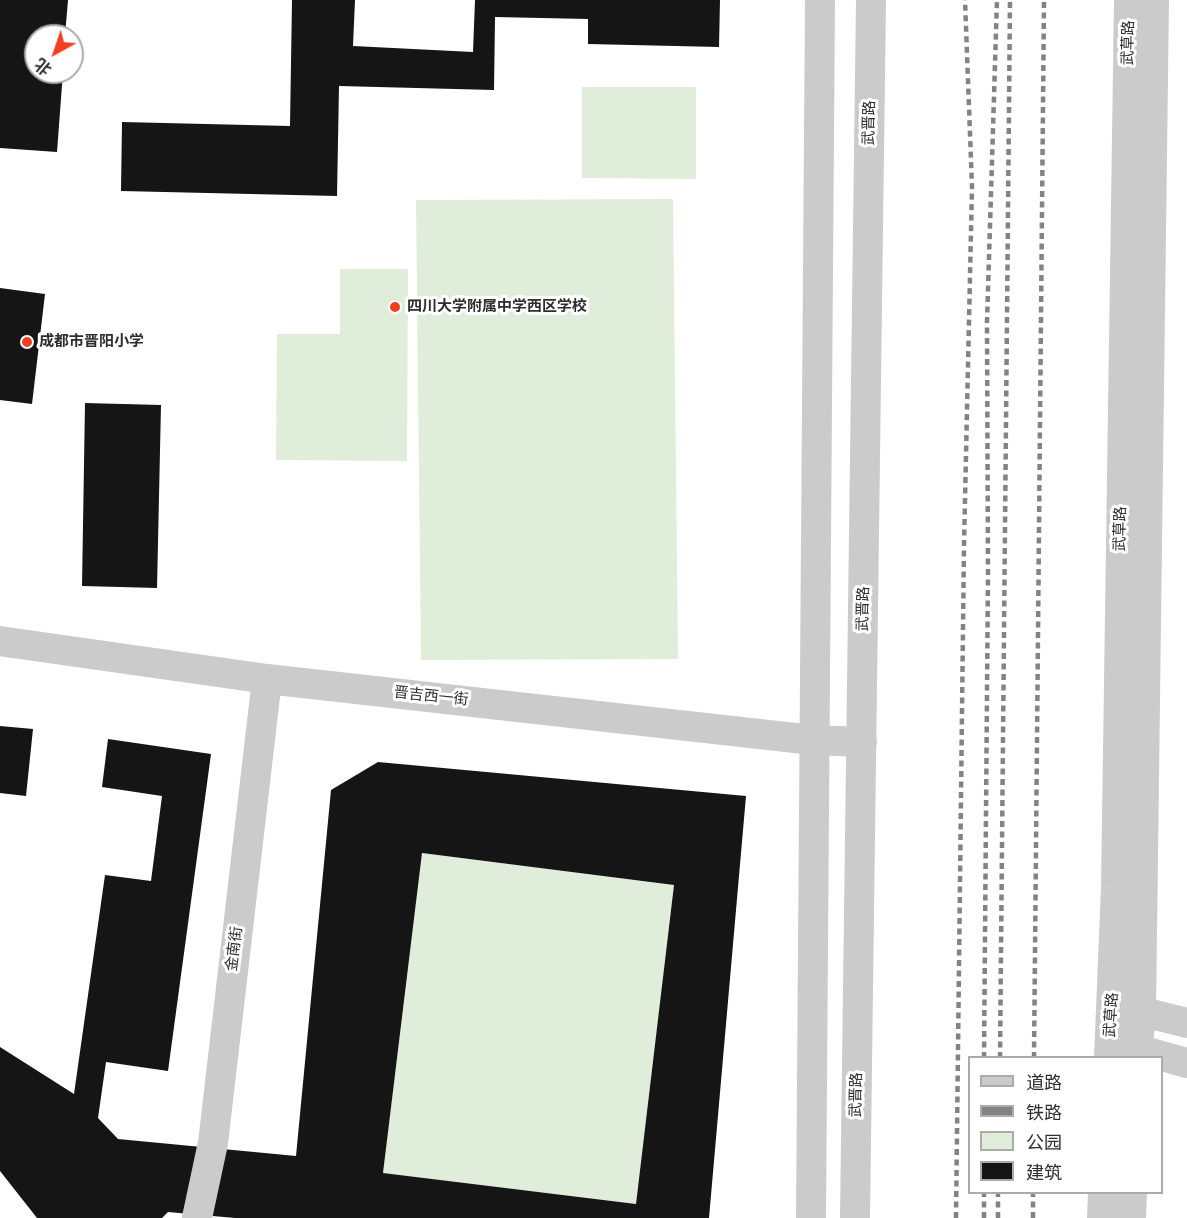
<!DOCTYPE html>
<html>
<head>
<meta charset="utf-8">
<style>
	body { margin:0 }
	#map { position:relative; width:1187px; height:1218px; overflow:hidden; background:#fff; font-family:"Roboto Condensed","Noto Sans SC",sans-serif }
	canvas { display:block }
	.legend { position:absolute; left:968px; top:1056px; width:195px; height:138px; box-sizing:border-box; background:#fff; border:2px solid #ababab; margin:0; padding:8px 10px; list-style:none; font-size:18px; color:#2e2e2e }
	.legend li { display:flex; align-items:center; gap:12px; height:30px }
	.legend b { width:30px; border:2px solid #ababab }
	.north { position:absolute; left:24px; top:24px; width:60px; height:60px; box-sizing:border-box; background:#fff; border:2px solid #ababab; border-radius:50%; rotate:220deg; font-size:16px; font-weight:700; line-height:24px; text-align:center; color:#2e2e2e }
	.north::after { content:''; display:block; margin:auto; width:21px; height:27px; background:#f23f22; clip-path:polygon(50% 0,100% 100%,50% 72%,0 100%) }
</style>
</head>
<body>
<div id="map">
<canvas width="1187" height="1218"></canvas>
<ul class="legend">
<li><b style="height:8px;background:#cbcbcb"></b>道路</li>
<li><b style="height:8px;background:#838383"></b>铁路</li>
<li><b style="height:16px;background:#e0edda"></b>公园</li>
<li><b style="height:16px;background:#151515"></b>建筑</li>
</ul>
<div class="north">北</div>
</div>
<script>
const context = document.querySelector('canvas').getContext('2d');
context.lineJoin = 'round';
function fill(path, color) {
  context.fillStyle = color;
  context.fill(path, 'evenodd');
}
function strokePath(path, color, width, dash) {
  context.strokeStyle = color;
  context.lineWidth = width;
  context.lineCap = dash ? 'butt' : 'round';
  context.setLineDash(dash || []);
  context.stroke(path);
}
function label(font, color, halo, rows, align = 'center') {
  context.font = font + ' "Roboto Condensed","Noto Sans SC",sans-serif';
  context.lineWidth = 6;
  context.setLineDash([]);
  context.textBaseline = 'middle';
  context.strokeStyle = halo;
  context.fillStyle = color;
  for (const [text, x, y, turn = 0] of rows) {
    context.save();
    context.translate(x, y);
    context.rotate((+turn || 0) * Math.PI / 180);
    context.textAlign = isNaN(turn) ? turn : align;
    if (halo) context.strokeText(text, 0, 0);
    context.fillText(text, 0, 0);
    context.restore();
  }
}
fill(new Path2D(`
	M582 87H696V179L582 178Z
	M673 199 678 659 421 660 416 200Z
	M340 269H408L407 461 276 460 277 334H340Z
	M422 853 674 885 636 1204 383 1173Z`), '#e0edda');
fill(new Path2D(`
	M0 0H68L65 36H36V72H63L57 152 0 148Z
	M292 0H355L353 46 473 52 475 0H720L719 47 588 44V19L495 17 494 90 339 86 337 196 121 191 122 122 290 126Z
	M0 288 45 294 32 404 0 400Z
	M85 403 161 405 157 588 82 586Z
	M0 726 33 729 26 796 0 793Z
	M108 739 211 754 168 1071 106 1062 98 1118 118 1139 296 1156 331 790 378 762 746 796 709 1218H235L168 1212 162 1218H37L0 1171V1047L74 1094 105 875 151 881 162 796 102 787ZM422 853 674 885 636 1204 383 1173Z`), '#151515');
strokePath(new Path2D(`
	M0 641 267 679 813 740 862 742
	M1123 1007 1187 1023
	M1119 1044 1187 1063
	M1109 1058 1116 887 1129 0
	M1137 1058 1141 1011 1154 0
	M197 1218 213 1143 267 679
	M811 1218 820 0
	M855 1218 871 0
	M1102 1218 1103 1192
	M1131 1218 1132 1192`), '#cbcbcb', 30);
strokePath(new Path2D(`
	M984 1058 988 573 987 322 997 0
	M1000 1058 1010 0
	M1034 1058 1044 0
	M956 1218 964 545 972 187 965 0
	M984 1218V1192
	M998 1218V1192
	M1033 1218V1192`), '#838383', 4.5, [6, 4.5]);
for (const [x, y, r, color] of [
	[395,307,6,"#f23f22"],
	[27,342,6,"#f23f22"]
]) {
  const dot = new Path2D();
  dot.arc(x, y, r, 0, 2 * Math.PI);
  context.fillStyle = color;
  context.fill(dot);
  strokePath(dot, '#fff', 2);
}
label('15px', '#2e2e2e', '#fff', [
	["武草路",1129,43,-89],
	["武晋路",870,123,-89],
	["武草路",1121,529,-89],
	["武晋路",864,609,-89],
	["晋吉西一街",431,697,6],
	["金南街",235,949,-83],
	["武草路",1112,1015,-86],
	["武晋路",857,1095,-89]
]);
label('bold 15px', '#2e2e2e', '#fff', [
	["四川大学附属中学西区学校",407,307],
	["成都市晋阳小学",39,342]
], 'left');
</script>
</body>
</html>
